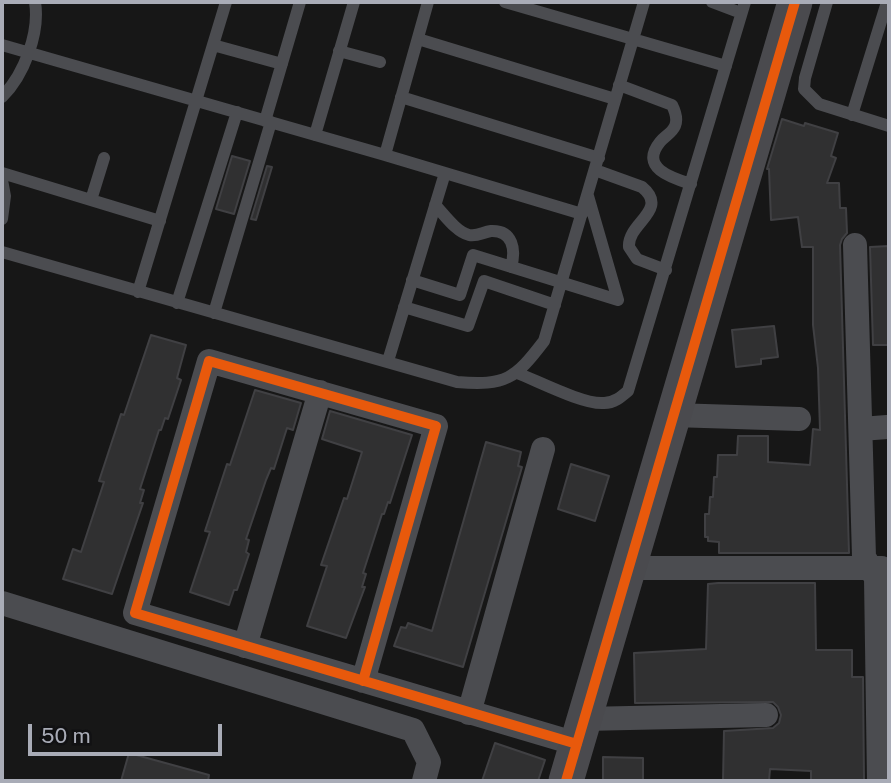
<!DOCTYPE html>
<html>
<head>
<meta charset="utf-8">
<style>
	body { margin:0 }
	#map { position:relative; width:891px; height:783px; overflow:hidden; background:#171717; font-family:"Public Sans",sans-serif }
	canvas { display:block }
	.frame { position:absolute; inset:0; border:4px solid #a9acb7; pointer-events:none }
	.scale { position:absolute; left:28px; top:724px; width:194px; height:32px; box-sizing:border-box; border:4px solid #a9acb7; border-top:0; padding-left:9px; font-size:21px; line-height:24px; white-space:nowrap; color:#a9acb7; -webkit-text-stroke:5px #111113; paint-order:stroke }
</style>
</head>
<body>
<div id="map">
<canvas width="891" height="783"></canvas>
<div class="frame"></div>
<div class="scale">50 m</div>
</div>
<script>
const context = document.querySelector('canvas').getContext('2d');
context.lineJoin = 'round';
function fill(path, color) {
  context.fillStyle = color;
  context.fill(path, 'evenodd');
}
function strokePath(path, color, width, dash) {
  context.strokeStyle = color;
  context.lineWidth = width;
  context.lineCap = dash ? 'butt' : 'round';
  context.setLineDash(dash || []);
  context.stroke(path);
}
const building = new Path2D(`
	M782 119 804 126 805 123 838 133 831 156 836 158 827 183H839L840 208H846L847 233 842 239 840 245 849 553H719V542L708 541V537H705V514H709L710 497H713L714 477H717L718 455H737L738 436H768V462L810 465 813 429 820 430 818 368 813 325V247H802L798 217 771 220 769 169H767Z
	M232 156 250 161 234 214 216 209Z
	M267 166 272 167 256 220 251 219Z
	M889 246V345H873L870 247Z
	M774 326 778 357 761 359V364L736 367 732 330Z
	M151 335 186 345 177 378 181 380 168 419 165 418 161 430H159L140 489 144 490 140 503H143L112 594 63 579 73 549 81 552 104 482 99 481 121 414 124 415Z
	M255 390 301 403 293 430 287 428 274 469 271 468 266 480 246 539 249 540 246 552 249 554 237 590H234L229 605 190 592 210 532 205 531 227 464 230 465Z
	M330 411 412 435 390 503 388 502 384 514H382L363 573 366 574 362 587H365L346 638 307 626 327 566 321 565 344 498 347 499 362 452 322 439Z
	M486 442 521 452 518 466 522 467 463 667 394 646 401 627 406 628 408 623 432 631Z
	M571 464 609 476 595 521 558 509Z
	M718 583H815L816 650H852V677H863L864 781H811V771L770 769 769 781H723L724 731 773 728 779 723 781 715 778 707 773 702 635 703 634 653 706 649 708 584Z
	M495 743 545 760 538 781H482Z
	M129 753 209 775 208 781H121Z
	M603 757 643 758V781H603Z`);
fill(building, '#303031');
strokePath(building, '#404043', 2);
strokePath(new Path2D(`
	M428 2 385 155 582 214
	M505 2 726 66
	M712 2 741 13
	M827 2 805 78 804 89 819 104 889 126
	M418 39 615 99
	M2 45 385 155
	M213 45 282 64
	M339 51 380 62
	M619 85 672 105C675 111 678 119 675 126 672 133 665 136 660 142 639 168 672 178 691 184
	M2 97C24 75 40 33 35 2
	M401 97 599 158
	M852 115 887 2
	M265 121 300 2
	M315 135 354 2
	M595 170 642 187C670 210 627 223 629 247L637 259 666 270
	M2 173 160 221
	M2 180 5 196 2 219
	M588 196 618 300
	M91 200 104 158
	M435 205C444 214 456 232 469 235 477 237 483 232 491 231 513 230 516 250 511 267
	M2 252 457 382C506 386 515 379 544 341L644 2
	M412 280 460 295 473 255 618 300
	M138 292 226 2
	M177 303 237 112
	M404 307 468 326 484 281 555 305
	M214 313 271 122
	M388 361 445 173
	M517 373C538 381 584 405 604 403 614 403 621 397 628 391L745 2`), '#4b4c50', 12);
strokePath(new Path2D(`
	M855 245 864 557 876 578 879 781
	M673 415 799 419
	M861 429 887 427
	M628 568H882
	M2 603 413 730 429 762 424 781
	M245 646 320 392
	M363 681 436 426 209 361 135 613 577 744
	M469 713 543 449
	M584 719 766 715`), '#4b4c50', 24);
strokePath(new Path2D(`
	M566 781 795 2`), '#4a4a4e', 35);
strokePath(new Path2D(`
	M363 681 436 426 209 361 135 613 577 744
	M566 781 795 2`), '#e8590c', 10);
</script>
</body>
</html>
